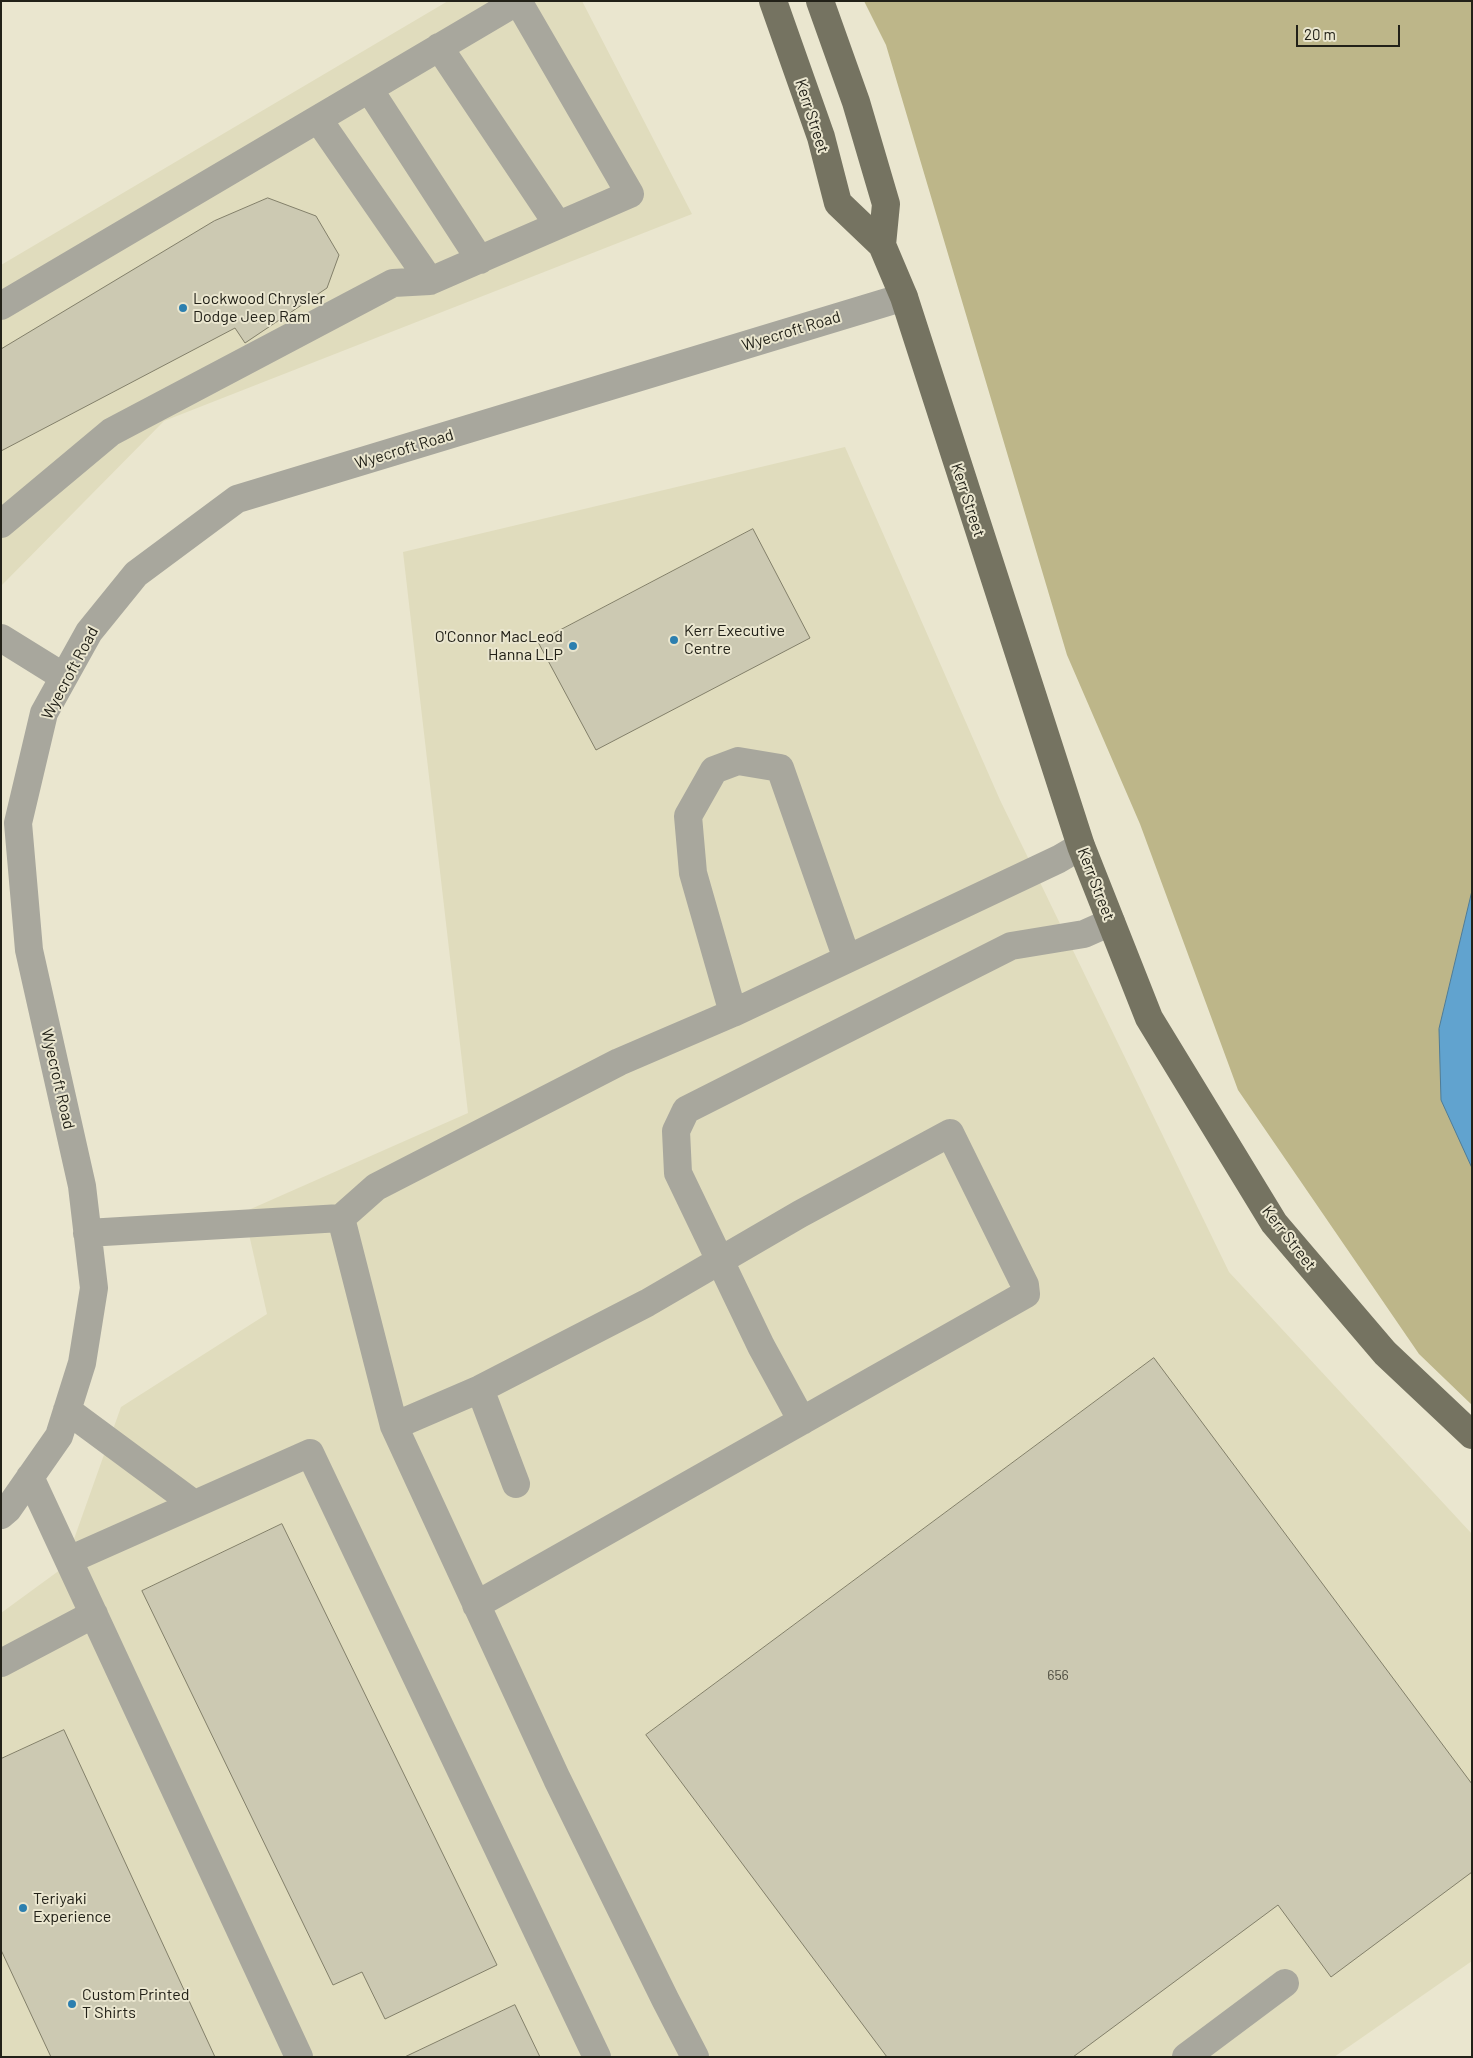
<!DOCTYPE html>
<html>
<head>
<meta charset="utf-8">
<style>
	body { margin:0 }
	#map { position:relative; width:1473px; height:2058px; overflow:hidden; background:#eae6cf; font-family:Barlow,sans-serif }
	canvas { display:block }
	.frame { position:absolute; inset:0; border:2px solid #222118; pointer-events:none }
	.scale { position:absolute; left:1296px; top:25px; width:104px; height:22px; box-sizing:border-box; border:2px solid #222118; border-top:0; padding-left:6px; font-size:15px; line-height:18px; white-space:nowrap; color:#222118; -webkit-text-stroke:4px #eae6cf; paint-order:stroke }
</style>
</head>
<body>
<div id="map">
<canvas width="1473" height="2058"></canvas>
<div class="frame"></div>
<div class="scale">20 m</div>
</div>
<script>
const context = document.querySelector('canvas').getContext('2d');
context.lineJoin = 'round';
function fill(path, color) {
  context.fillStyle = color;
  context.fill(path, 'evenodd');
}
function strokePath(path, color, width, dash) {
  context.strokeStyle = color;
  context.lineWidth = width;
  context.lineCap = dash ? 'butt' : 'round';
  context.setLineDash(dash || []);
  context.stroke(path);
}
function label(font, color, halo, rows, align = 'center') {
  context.font = font + ' Barlow,sans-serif';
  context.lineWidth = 4;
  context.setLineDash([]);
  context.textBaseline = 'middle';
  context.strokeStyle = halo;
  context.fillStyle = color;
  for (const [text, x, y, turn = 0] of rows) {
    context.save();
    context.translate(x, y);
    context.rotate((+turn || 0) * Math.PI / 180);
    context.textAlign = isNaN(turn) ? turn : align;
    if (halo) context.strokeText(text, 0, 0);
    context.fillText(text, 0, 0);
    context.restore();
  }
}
fill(new Path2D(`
	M448 1H582L692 214 164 421 1 586V265Z
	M845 447 1000 800 1229 1272 1472 1534V1961L1334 2057H1V1613L64 1567 121 1407 267 1314 244 1212 468 1113 403 552Z`), '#e0dcbd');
fill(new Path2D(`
	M864 1H1472V1405L1419 1354 1238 1090 1140 824 1067 655 886 45Z`), '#bdb689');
const water = new Path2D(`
	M1472 891V1168L1441 1100 1439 1029Z`);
fill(water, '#61a3cf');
strokePath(water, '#4e7c98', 1);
const building = new Path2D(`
	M268 198 316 216 339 255 327 288 245 343 235 328 1 451V349L214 221Z
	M753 529 810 638 596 750 538 642Z
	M1154 1358 1472 1784V1872L1331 1977 1278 1905 1073 2057H887L646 1735Z
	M282 1524 497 1965 385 2019 362 1972 333 1985 142 1591Z
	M64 1730 215 2057H51L1 1950V1759Z
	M515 2005 540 2057H405Z`);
fill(building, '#ccc9b2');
strokePath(building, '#83806a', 1);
strokePath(new Path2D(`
	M439 47 558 225
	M369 89 480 260
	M318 119 430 281
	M1 306 518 1 630 194 430 281 393 283 111 432 1 524
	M1 638 64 677
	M733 1013 693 873 688 816 714 770 738 761 780 768 847 959
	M341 1218 394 1426 557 1779 665 1999 695 2057
	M87 1233 341 1218 376 1187 619 1062 733 1013 1059 859 1081 846
	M480 1389 516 1484
	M67 1410 194 1504
	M802 1421 761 1346 678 1173 676 1131 686 1110 1011 946 1084 934 1111 922
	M394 1426 480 1389 647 1303 800 1214 950 1133 1025 1285 1026 1294 476 1605
	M30 1477 299 2057
	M1 1515 8 1509 59 1436 82 1363 94 1288 82 1186 29 950 18 823 44 713 89 632 136 574 237 499 904 297
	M69 1560 310 1453 597 2057
	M1 1663 94 1614
	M1186 2057 1285 1983`), '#a8a79d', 28);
strokePath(new Path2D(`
	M773 1 821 137 838 203 882 245 904 297 1081 846 1149 1018 1274 1223 1385 1353 1472 1435
	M820 1 856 102 886 204 882 245`), '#757361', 28);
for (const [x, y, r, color] of [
	[183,308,5,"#2c7faf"],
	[674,640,5,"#2c7faf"],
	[573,646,5,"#2c7faf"],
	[23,1908,5,"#2c7faf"],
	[72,2004,5,"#2c7faf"]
]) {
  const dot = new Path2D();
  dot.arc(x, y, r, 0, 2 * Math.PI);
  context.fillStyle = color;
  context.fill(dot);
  strokePath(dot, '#eae6cf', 2);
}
label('14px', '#4c4b3e', null, [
	["656",1058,1675]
]);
label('16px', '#222118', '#eae6cf', [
	["Kerr Street",812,116,72],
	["Wyecroft Road",791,331,-17],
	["Wyecroft Road",404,449,-17],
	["Kerr Street",968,500,72],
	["Wyecroft Road",70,673,-62],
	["Kerr Street",1096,884,69],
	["Wyecroft Road",58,1079,77],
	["Kerr Street",1289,1238,52]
]);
label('16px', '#222118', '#eae6cf', [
	["Lockwood Chrysler",193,299],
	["Dodge Jeep Ram",193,317],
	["Kerr Executive",684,631],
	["Centre",684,649],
	["O'Connor MacLeod",563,637,"right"],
	["Hanna LLP",563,655,"right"],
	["Teriyaki",33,1899],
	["Experience",33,1917],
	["Custom Printed",82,1995],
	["T Shirts",82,2013]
], 'left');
</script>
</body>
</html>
